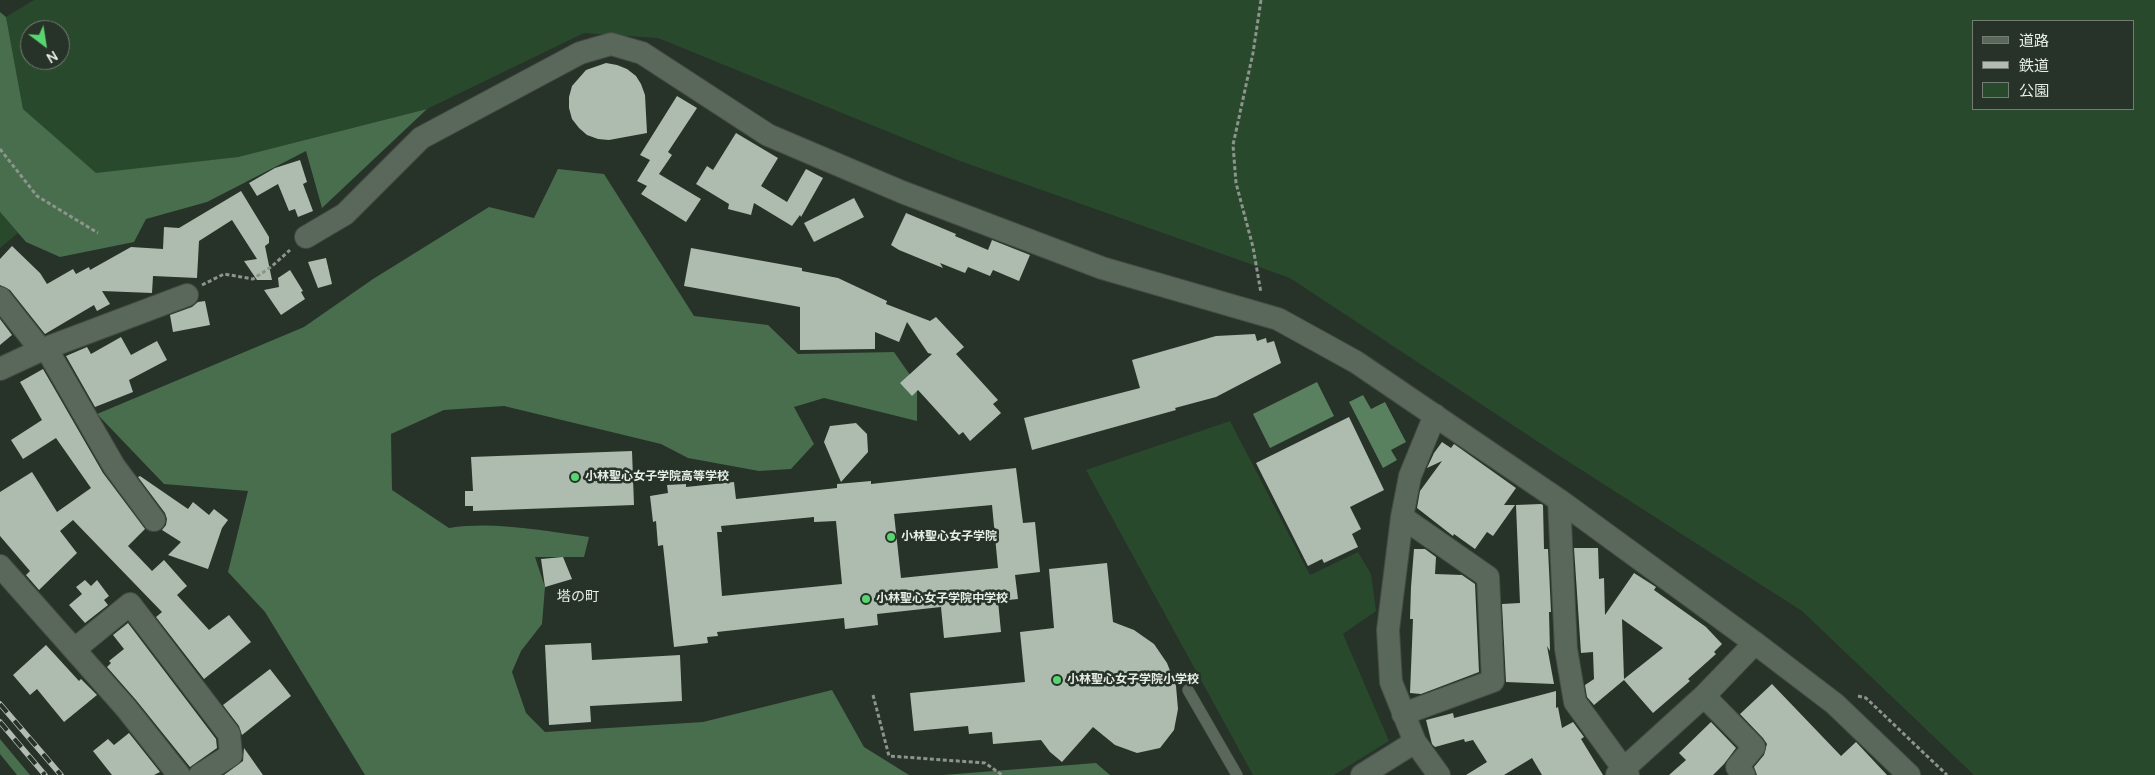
<!DOCTYPE html>
<html>
<head>
<meta charset="utf-8">
<style>
	body { margin:0 }
	#map { position:relative; width:2155px; height:775px; overflow:hidden; background:#273228; font-family:Manrope,"Noto Sans JP",sans-serif }
	canvas { display:block }
	.legend { position:absolute; left:1972px; top:20px; width:162px; height:90px; box-sizing:border-box; background:#273228; border:1px solid #737d74; margin:0; padding:6px 9px; list-style:none; font-size:15px; color:#e6ede6 }
	.legend li { display:flex; align-items:center; gap:10px; height:25px }
	.legend b { width:25px; border:1px solid #737d74 }
	.north { position:absolute; left:20px; top:20px; width:50px; height:50px; box-sizing:border-box; background:#273228; border:1px solid #737d74; border-radius:50%; rotate:149deg; font-size:14px; font-weight:700; line-height:20px; text-align:center; color:#e6ede6 }
	.north::after { content:''; display:block; margin:auto; width:18px; height:22px; background:#57d570; clip-path:polygon(50% 0,100% 100%,50% 72%,0 100%) }
</style>
</head>
<body>
<div id="map">
<canvas width="2155" height="775"></canvas>
<ul class="legend">
<li><b style="height:6px;background:#5a675b"></b>道路</li>
<li><b style="height:6px;background:#b3bbb3"></b>鉄道</li>
<li><b style="height:14px;background:#29492d"></b>公園</li>
</ul>
<div class="north">N</div>
</div>
<script>
const context = document.querySelector('canvas').getContext('2d');
context.lineJoin = 'round';
function fill(path, color) {
  context.fillStyle = color;
  context.fill(path, 'evenodd');
}
function strokePath(path, color, width, dash) {
  context.strokeStyle = color;
  context.lineWidth = width;
  context.lineCap = dash ? 'butt' : 'round';
  context.setLineDash(dash || []);
  context.stroke(path);
}
function label(font, color, halo, rows, align = 'center') {
  context.font = font + ' Manrope,"Noto Sans JP",sans-serif';
  context.lineWidth = 5;
  context.setLineDash([]);
  context.textBaseline = 'middle';
  context.strokeStyle = halo;
  context.fillStyle = color;
  for (const [text, x, y, turn = 0] of rows) {
    context.save();
    context.translate(x, y);
    context.rotate((+turn || 0) * Math.PI / 180);
    context.textAlign = isNaN(turn) ? turn : align;
    if (halo) context.strokeText(text, 0, 0);
    context.fillText(text, 0, 0);
    context.restore();
  }
}
fill(new Path2D(`
	M34 0H2155V775H1974L1802 611 1558 455 1290 278 960 161 658 38 584 33 427 109 238 157 96 174 23 109 6 17ZM1974 21H2134V109H1974ZM30 30H60V60H30Z
	M0 212 18 233 0 248Z
	M1230 421 1310 575 1358 552 1371 574 1376 611 1343 634 1389 741 1334 775H1253L1086 470Z`), '#29492d');
fill(new Path2D(`
	M0 12 6 17 23 109 96 173 238 157 427 109 322 208 306 151 207 202 146 219 134 242 60 257 26 242 0 212Z
	M558 169 604 174 694 316 768 325 798 354 894 352 917 385V421L824 398 794 407 814 444 791 469 759 471 688 458 661 444 504 406 444 410 391 434 392 490 449 528C495 521 543 531 589 537L584 557H535L545 587 542 624 521 651 512 672 526 713 545 732 703 722 832 690 864 747 909 775H365L265 612 228 572 248 491 164 484 97 414 304 327 373 279 489 207 534 218Z
	M0 739 30 775H17L0 754Z
	M1096 763 1110 775H943Z`), '#486e4d');
fill(new Path2D(`
	M1317 382 1334 416 1270 448 1253 414Z
	M1363 395 1371 409 1385 402 1406 442 1391 450 1397 460 1383 468 1349 402Z`), '#5a815f');
fill(new Path2D(`
	M606 63 617 65 627 69 636 76 641 84 645 95 647 133 609 140 598 139 587 135 579 128 572 119 569 108V97L572 86 586 70Z
	M677 96 697 108 668 152 672 155 659 174 701 199 686 222 641 194 647 186 637 181 650 160 640 155Z
	M736 133 778 158 761 186 787 202 806 169 823 178 801 217 800 215 792 226 754 203 751 215 728 209 729 204 696 184 707 166 713 170Z
	M300 160 307 182 303 184 313 211 298 217 295 209 289 211 278 184 257 196 249 183 275 168Z
	M241 191 269 237V243L265 246 272 280H257L244 261 257 259 232 220 199 241 197 278 153 276 152 293 102 291 110 304 97 311 94 305 45 334 10 290 0 285V259L12 246 40 273 47 284 73 269 76 274 89 267 90 270 131 247 163 249 164 227 179 228Z
	M854 198 864 217 814 242 804 223Z
	M906 213 956 234 955 236 988 250 992 240 1030 255 1019 281 993 270 990 276 968 267 965 273 940 263 943 268 899 250 891 245Z
	M691 248 802 268V271L838 278 887 301 886 304 930 321 936 317 964 347 956 354 998 400 993 404 1001 413 970 441 963 432 959 435 918 390 912 396 900 383 932 354 928 353 907 322 899 342 875 332V349L800 350V307L684 286Z
	M326 258 332 284 318 288 308 262Z
	M290 270 303 291 301 292 305 299 281 315 264 290 279 287 278 278Z
	M205 301 210 325 173 332 170 315 192 307 198 302Z
	M0 319 12 335 0 345Z
	M1255 334 1257 341 1266 338 1267 343 1274 341 1281 363 1216 397 1175 408 1176 410 1032 450 1024 418 1140 388 1132 360 1216 336Z
	M121 337 131 355 157 341 167 360 129 380 133 392 95 407 66 356 87 347 91 354Z
	M43 369 103 473 145 529 128 546 152 571 164 560 187 586 177 595 209 630 229 615 251 642 204 679 156 617 162 612 73 520 60 531 77 553 39 590 26 575 30 571 0 536V492L32 472 57 512 91 488 56 438 23 459 11 440 42 420 20 382Z
	M1349 417 1384 490 1350 507 1361 529 1352 534 1358 547 1324 563 1322 559 1308 566 1256 463Z
	M856 423 867 434 868 452 841 482 824 442 830 426Z
	M1442 442 1451 448 1454 444 1516 488 1504 505H1515L1493 536 1487 532 1475 549 1454 534 1453 536 1417 508 1420 491 1442 461 1427 468 1434 453Z
	M632 451 634 505 473 511V506H465V491H473L471 457Z
	M1016 468 1023 523 1035 522 1040 572 1015 575 1018 599 998 601 1001 632 944 638 941 607 877 614 878 625 845 629 844 618 717 632 718 636 707 637 708 643 674 647 663 545 658 546 656 521 653 522 650 496 668 493 667 485 686 484V487L734 482 736 499 837 488V484L871 481V484ZM992 505 998 568 901 578 894 514ZM814 517V522L836 521 842 584 722 596 717 532H722L721 526Z
	M140 476 188 509 193 502 209 515 214 509 228 520 222 528 208 569 168 555 181 542 162 530 166 525 167 519 165 513 138 477Z
	M1541 504 1543 505 1544 549H1548L1551 612H1549L1550 651 1547 646 1554 684 1506 682 1502 604 1520 603 1516 505Z
	M1574 548H1598L1599 579 1604 578 1605 615 1634 573 1656 587 1654 590 1706 627 1722 644 1714 652 1716 654 1688 679 1690 681 1653 713 1624 680 1594 705 1587 697 1585 685 1594 679 1593 652 1581 653ZM1622 619 1663 648 1624 679Z
	M1414 549H1425L1436 557 1435 574 1462 575 1475 584 1479 672 1421 694 1410 693 1413 619H1410L1411 587Z
	M563 557 572 579 545 587 541 559Z
	M1107 563 1113 622 1134 630 1154 644 1167 663 1176 686 1178 709 1174 730 1160 748 1137 753 1115 745 1093 727 1062 762 1050 752 1041 740 993 744 992 732 969 734 968 726 914 731 910 693 1025 682 1020 632 1054 628 1049 569Z
	M85 580 91 586 97 580 109 596 104 600 108 605 85 623 69 605 82 594 76 587Z
	M128 623 216 739 217 748 190 767 136 700 107 667 111 663 109 661 124 649 113 635Z
	M591 643 592 660 680 655 682 701 590 706 591 722 549 725 545 645Z
	M46 645 79 681 81 679 97 695 64 722 37 689 30 695 13 675Z
	M270 669 291 696 242 735 239 726 223 705Z
	M1772 684 1841 756 1856 742 1887 775H1757L1754 767 1764 755 1767 744 1763 738 1740 714Z
	M1556 691V708L1558 707 1562 728 1573 722 1584 737 1581 739 1603 775H1542L1532 758 1504 775H1466L1487 762 1473 740 1465 742 1464 739 1435 747 1432 744 1426 720 1453 713 1454 718Z
	M1711 722 1736 748 1724 764 1713 775H1669L1686 760 1679 753Z
	M129 733 160 772 154 775H112L93 751 108 739 114 745Z
	M244 748 263 775H224L243 761Z`), '#aebcaf');
const service = new Path2D(`
	M1188 690 1237 775`);
const minor = new Path2D(`
	M306 237 345 214 421 138 580 53 611 44 642 53 768 135 902 192 1102 268 1278 319 1356 362 1559 500 1755 643 1835 704 1909 775
	M0 298 41 350
	M46 348 114 466 154 520
	M0 369 41 350 187 295
	M1435 415 1410 476 1402 517 1388 630 1391 682 1415 742 1439 775
	M1559 500 1566 649 1575 702 1628 775
	M1402 517 1488 577 1493 681 1403 714
	M0 566 126 708 179 775
	M75 649 130 604 229 734 231 755 200 775
	M1704 696 1754 747 1737 767 1744 775
	M1362 775 1415 742
	M1617 775 1704 696 1755 643`);
strokePath(service, '#434d44', 12);
strokePath(minor, '#434d44', 24);
strokePath(new Path2D(`
	M1261 0 1253 53 1233 145 1236 183 1253 247 1261 293
	M0 149 37 196 98 233
	M202 285 224 274 253 279 271 267 290 250
	M873 695 889 756 985 763 1002 775
	M1858 696 1866 698 1947 775`), '#8c958c', 3, [4, 2.5]);
strokePath(service, '#5a675b', 11);
strokePath(minor, '#5a675b', 22);
const rail = new Path2D(`
	M0 704 61 775
	M0 722 45 775`);
strokePath(rail, '#b3bbb3', 5.5);
strokePath(rail, '#273228', 4, [11]);
for (const [x, y, r, color] of [
	[575,477,5,"#57d570"],
	[891,537,5,"#57d570"],
	[866,599,5,"#57d570"],
	[1057,680,5,"#57d570"]
]) {
  const dot = new Path2D();
  dot.arc(x, y, r, 0, 2 * Math.PI);
  context.fillStyle = color;
  context.fill(dot);
  strokePath(dot, '#273228', 2);
}
label('bold 12px', '#e6ede6', '#273228', [
	["小林聖心女子学院高等学校",585,477],
	["小林聖心女子学院",901,537],
	["小林聖心女子学院中学校",876,599],
	["小林聖心女子学院小学校",1067,680]
], 'left');
label('14px', '#e6ede6', '#273228', [
	["塔の町",578,597]
]);
</script>
</body>
</html>
